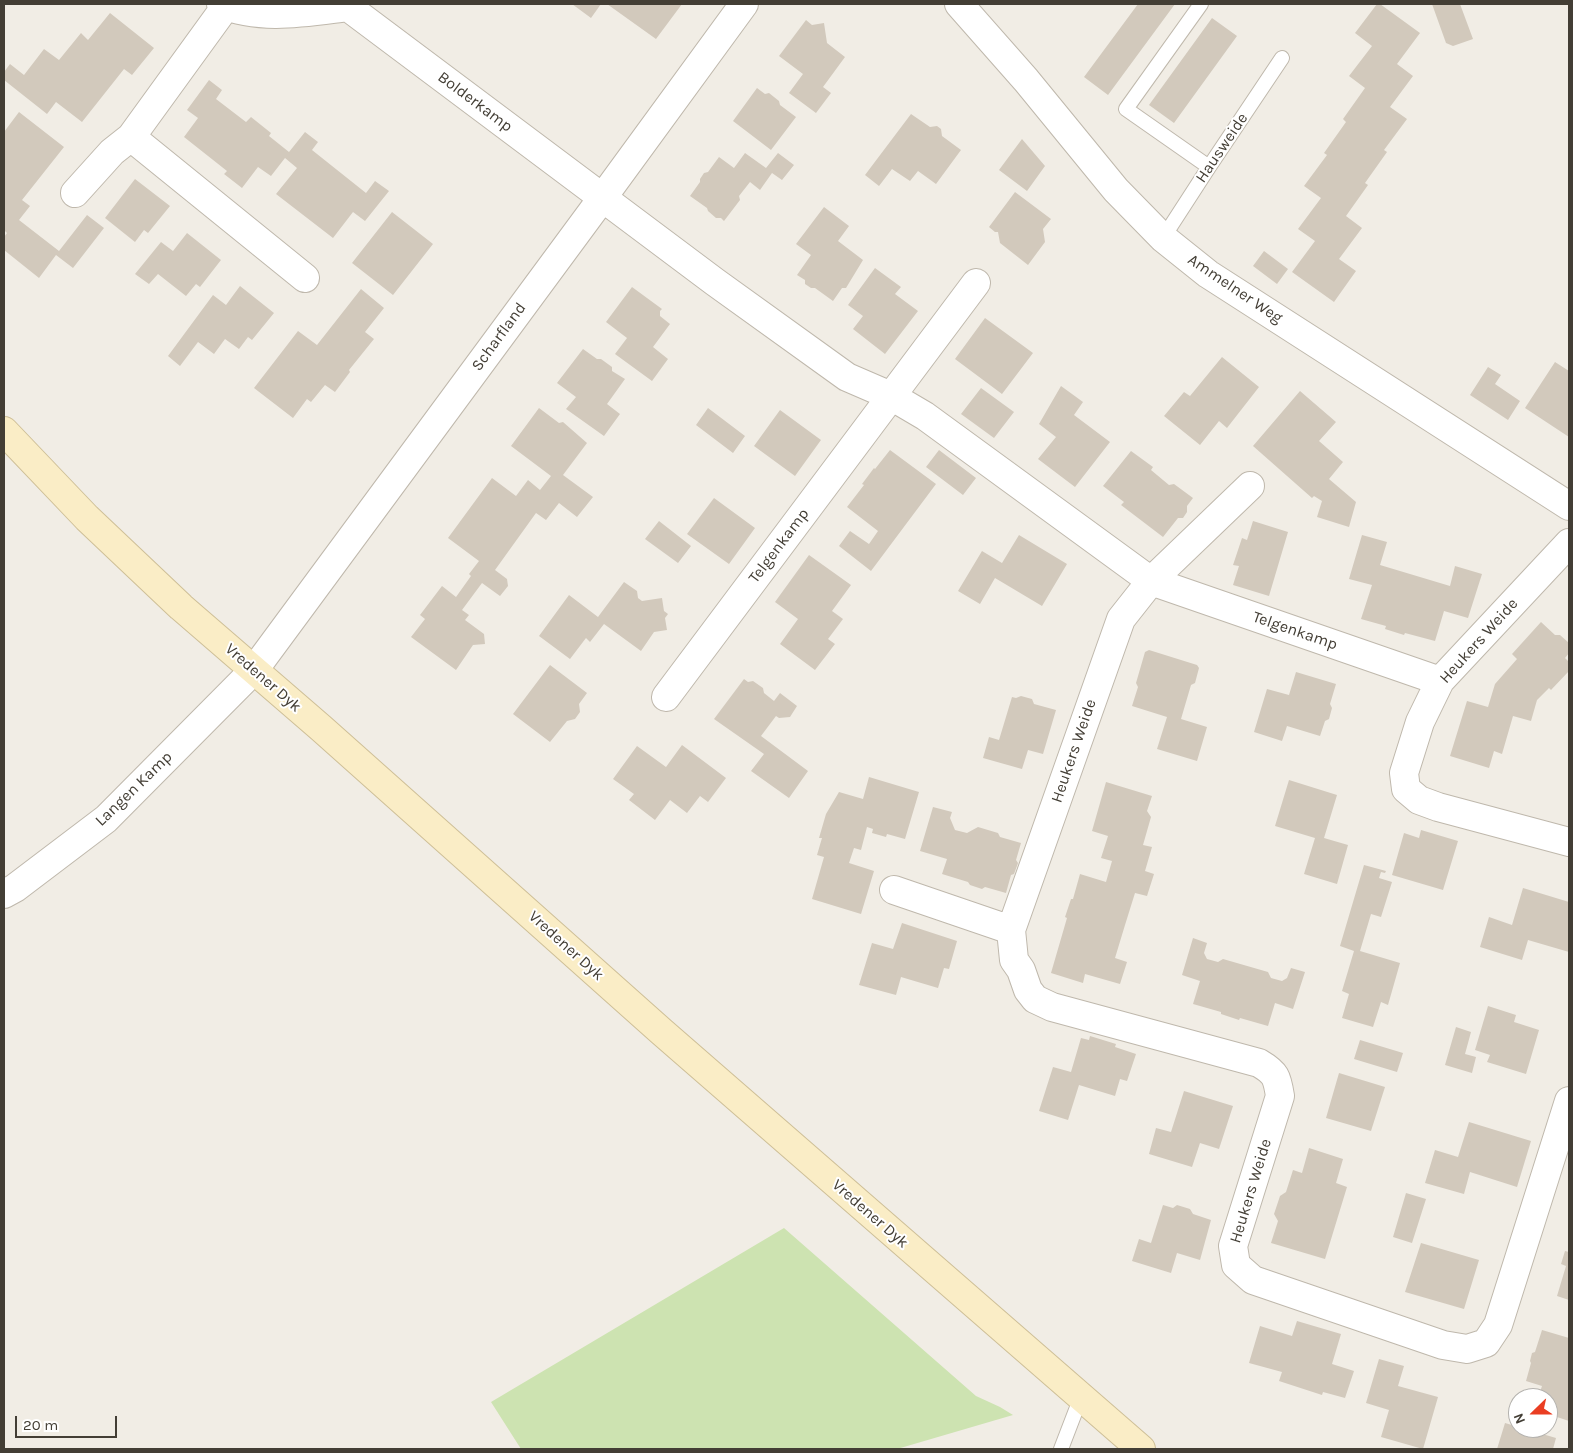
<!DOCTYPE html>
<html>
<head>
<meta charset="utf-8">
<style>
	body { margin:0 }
	#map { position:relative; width:1573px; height:1453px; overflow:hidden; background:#f1ede5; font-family:Karla,sans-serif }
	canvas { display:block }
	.frame { position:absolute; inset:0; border:5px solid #433e35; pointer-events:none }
	.north { position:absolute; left:1508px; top:1388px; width:50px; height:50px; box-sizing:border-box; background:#fff; border:1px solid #b4b2ae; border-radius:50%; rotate:248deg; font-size:14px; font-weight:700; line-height:20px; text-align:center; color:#433e35 }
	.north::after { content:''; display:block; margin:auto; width:18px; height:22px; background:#ea3e23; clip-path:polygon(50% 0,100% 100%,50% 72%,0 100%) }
	.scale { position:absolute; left:15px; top:1416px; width:102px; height:22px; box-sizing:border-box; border:2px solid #433e35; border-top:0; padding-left:6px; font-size:15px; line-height:18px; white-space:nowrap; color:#433e35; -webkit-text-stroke:4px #fff; paint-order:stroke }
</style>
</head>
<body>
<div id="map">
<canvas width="1573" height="1453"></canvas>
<div class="frame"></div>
<div class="north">N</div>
<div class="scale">20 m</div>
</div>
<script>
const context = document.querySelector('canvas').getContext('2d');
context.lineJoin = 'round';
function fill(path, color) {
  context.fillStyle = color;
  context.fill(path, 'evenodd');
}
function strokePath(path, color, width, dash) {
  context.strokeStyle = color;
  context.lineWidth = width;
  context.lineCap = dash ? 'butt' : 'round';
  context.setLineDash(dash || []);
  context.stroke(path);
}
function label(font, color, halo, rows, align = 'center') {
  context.font = font + ' Karla,sans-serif';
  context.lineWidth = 4;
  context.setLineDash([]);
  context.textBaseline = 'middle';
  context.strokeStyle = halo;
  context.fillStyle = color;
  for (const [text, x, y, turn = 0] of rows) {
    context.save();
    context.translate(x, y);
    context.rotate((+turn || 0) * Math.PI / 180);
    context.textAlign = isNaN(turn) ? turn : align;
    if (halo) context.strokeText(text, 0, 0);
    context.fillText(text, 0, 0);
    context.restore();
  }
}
fill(new Path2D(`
	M784 1228 976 1396 1000 1407 1013 1415 897 1449H521L491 1402Z`), '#cde3b1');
fill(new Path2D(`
	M572 4H601L591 18Z
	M607 4H682L656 39Z
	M1138 4H1175L1108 95 1084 77Z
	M1377 4H1380L1420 33 1397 64 1413 76 1390 107 1407 119 1384 150 1387 152 1365 183 1368 185 1346 216 1362 228 1339 259 1356 271 1334 302 1292 272 1315 241 1298 229 1321 198 1304 186 1327 155 1324 153 1346 122 1343 119 1365 88 1349 76 1372 46 1355 33Z
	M1432 4H1460L1473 39 1453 46 1446 43Z
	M110 13 154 48 132 75 124 69 82 122 56 102 47 114 4 80V72L10 64 24 75 44 49 59 60 81 33 88 40Z
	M1212 18 1237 36 1174 123 1149 105Z
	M806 20 812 25 824 23 827 43 845 57 823 87 831 93 816 113 789 93 803 74 779 56Z
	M209 80 222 90 216 99 246 122 251 117 271 133 269 136 289 152 305 132 318 142 312 150 366 193 375 181 389 191 365 221 353 212 333 238 276 194 297 168 285 158 271 176 258 167 242 188 224 174 227 171 184 137 198 118 187 110Z
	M757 88 765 94 769 93 779 101 780 105 796 117 771 150 733 121Z
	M19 112 64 147 22 200 30 206 19 220 59 251 87 215 104 228 73 268 56 255 39 278 4 250V237L7 233 4 230V132Z
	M911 114 930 127 937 126 941 129 942 136 961 150 936 184 918 171 910 181 892 169 879 186 865 175Z
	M1022 139 1045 166 1027 191 999 170Z
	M745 153 766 168 778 153 794 165 782 180 772 173 760 190 750 182 739 196 740 200 724 221 721 218H716L708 211 707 208 690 196 700 182V179L704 173 708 172 719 157 734 168Z
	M135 179 170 206 148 233 144 230 135 242 105 218Z
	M1015 192 1051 219 1043 229 1045 242 1028 265 1000 243 998 232H995L989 227Z
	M824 207 849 226 838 241 863 260 846 288H842L833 301 815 288H811L805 284V280L797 275 811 255 796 244Z
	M392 212 433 244 393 295 352 263Z
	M187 233 221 260 200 287 196 284 186 296 158 274 149 284 135 274 161 242 173 251Z
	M1264 251 1288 269 1277 284 1253 266Z
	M875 268 901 287 895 294 918 311 885 354 853 329 863 316 848 305Z
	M240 286 274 313 252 340 248 337 239 349 225 339 214 354 198 342 180 366 168 356 213 295 226 305Z
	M632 287 662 309 660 311V316L670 324 653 347 668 359 652 381 615 354 627 338 606 322Z
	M361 289 384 308 365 332 374 339 349 370 350 372 335 392 325 385 311 402 307 399 293 418 254 388 298 331 317 345Z
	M985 318 1033 353 1002 394 955 359Z
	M583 349 597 359H601L612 367V371L625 379 607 404 620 414 604 436 566 409 576 397 557 383Z
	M1222 357 1259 387 1227 428 1219 421 1200 445 1164 416 1184 392 1190 396Z
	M1555 362 1569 371V437L1525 408Z
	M1488 367 1501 375 1495 384 1520 401 1508 420 1470 395Z
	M1061 386 1083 402 1074 415 1110 442 1075 487 1038 459 1056 437 1039 424Z
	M981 388 1014 412 994 438 961 414Z
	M1300 391 1336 422 1319 441 1343 462 1329 479 1356 502 1349 527 1317 517 1322 501 1314 496 1312 498 1253 446Z
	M539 408 559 423 563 422 587 443 563 475 593 497 577 517 559 503 546 520 536 513 495 570 507 579 508 586 500 596 482 583 462 610 469 615 465 620 484 634 485 644 473 645 456 670 411 637 425 619 420 615 442 586 456 597 471 576 469 574 479 561 448 538 492 478 516 496 528 480 540 490 551 476 511 446Z
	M708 408 745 436 733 453 696 425Z
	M780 410 821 440 795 476 754 446Z
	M890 450 936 484 871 571 839 546 850 531 869 544 878 531 847 507 864 485 862 484 874 468 875 469Z
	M939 450 976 478 963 495 926 467Z
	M1131 451 1153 467 1151 470 1169 485 1174 484 1193 498 1187 506V512L1183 518H1178L1163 537 1121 505 1124 502 1103 486Z
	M714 498 755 528 729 564 687 534Z
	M659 521 691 546 678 563 645 539Z
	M1253 521 1288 532 1269 596 1233 585 1239 566 1233 565 1242 538 1247 540Z
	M1019 535 1067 564 1042 606 995 578 980 604 958 591 982 551 1002 563Z
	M1362 535 1387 542 1380 565 1450 586 1455 566 1482 574 1468 618 1444 611 1435 641 1405 633 1404 635 1385 629 1386 626 1361 619 1372 585 1349 579Z
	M809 555 851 585 832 611 843 619 828 639 835 644 815 670 780 644 798 619 775 602Z
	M624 582 637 591 638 598 642 601 662 598 664 611 668 614 665 618 667 630 654 632 641 651 604 624 590 642 586 638 570 659 539 636 569 595 598 617Z
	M1541 622 1555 635H1560L1569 643V653L1565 658 1569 662V671L1551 690 1549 688 1537 700 1531 721 1513 716 1502 754 1494 751 1489 768 1450 756 1467 701 1488 707 1495 684 1517 659 1512 654Z
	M1149 650 1197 665 1199 668 1195 683 1191 685 1181 719 1207 727 1197 761 1157 749 1167 717 1132 706 1138 687 1136 683 1145 652Z
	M550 665 587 693 579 704 580 712 575 719 567 721 550 742 513 714Z
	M1296 672 1336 684 1330 704 1332 708 1329 719 1325 721 1320 736 1287 726 1282 741 1254 732 1267 689 1289 695Z
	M744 679 748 682 753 681 763 688 764 693 774 701 780 693 797 706 790 717 779 718 776 716 761 736 808 771 789 798 751 771 764 754 714 719Z
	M1021 696 1032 699 1034 704 1056 710 1043 754 1028 750 1022 769 983 758 989 737 999 740 1012 697 1016 698Z
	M682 745 726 778 708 802 700 796 687 813 670 800 655 820 629 800 634 794 613 779 637 746 666 767Z
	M869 777 919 792 905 839 887 834 886 837 872 833 873 829 867 827 861 850 854 848 849 863 874 871 861 914 812 899 824 857 817 855 822 838H819L826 814 839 792 863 799Z
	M1289 780 1337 795 1324 838 1348 845 1337 884 1304 874 1315 838 1275 826Z
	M1106 782 1152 796 1147 811 1151 817 1143 845 1152 847 1145 871 1154 874 1147 896 1135 893 1125 925 1115 958 1127 962 1120 984 1085 974 1083 983 1051 973 1067 918 1065 917 1071 899H1073L1080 874 1106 882 1112 861 1101 858 1108 836 1092 831Z
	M933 807 952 812 950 818 955 830 967 833 978 827 998 833 1000 837 1021 843 1016 860 1018 863 1014 874 1011 875 1006 893 985 887 982 889 970 885 968 882 942 874 947 859 920 851Z
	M1421 830 1458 841 1443 890 1392 875 1404 833 1419 838Z
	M1364 865 1386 871 1385 873 1381 872 1379 878 1392 882 1381 917 1371 914 1360 951 1400 963 1388 1005 1381 1002 1373 1027 1342 1018 1349 994 1342 991 1354 951 1340 946Z
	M1523 888 1569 902V952L1528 940 1522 960 1480 947 1489 917 1512 925Z
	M902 923 957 941 949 969 944 968 938 988 901 977 896 995 859 985 872 943 893 949Z
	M1193 938 1207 943 1204 953 1207 959 1218 962 1223 959 1268 972 1271 978 1282 981 1287 978 1291 968 1305 972 1293 1009 1275 1003 1268 1026 1240 1018 1239 1020 1221 1014V1012L1193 1004 1200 981 1182 975Z
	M1488 1006 1516 1015 1514 1022 1539 1030 1526 1074 1487 1062 1490 1055 1475 1050Z
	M1456 1027 1471 1032 1465 1054 1476 1057 1472 1073 1445 1065Z
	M1090 1036 1116 1044 1115 1047 1136 1054 1127 1081 1120 1079 1115 1096 1079 1085 1068 1120 1039 1111 1053 1067 1071 1072 1081 1038 1089 1040Z
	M1360 1040 1403 1053 1397 1072 1354 1059Z
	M1339 1073 1385 1087 1371 1131 1326 1118Z
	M1184 1091 1233 1106 1219 1149 1200 1143 1192 1167 1149 1154 1156 1128 1171 1132Z
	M1469 1122 1531 1141 1517 1187 1470 1172 1464 1194 1425 1183 1435 1150 1458 1157Z
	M1309 1148 1343 1159 1336 1183 1347 1187 1325 1259 1271 1243 1278 1221 1274 1214 1280 1196 1286 1192 1293 1170 1302 1173Z
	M1406 1193 1426 1199 1412 1243 1393 1237Z
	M1163 1205 1173 1208 1177 1205 1190 1209 1193 1214 1211 1220 1200 1260 1177 1253 1171 1273 1132 1261 1139 1239 1151 1243Z
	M1421 1243 1479 1260 1464 1309 1405 1292Z
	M1565 1251 1569 1252V1300L1557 1296 1566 1266 1561 1264Z
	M1297 1321 1341 1334 1332 1364 1354 1371 1345 1398 1323 1392 1322 1395 1279 1381 1282 1372 1249 1363 1260 1326 1292 1336Z
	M1542 1330 1569 1338V1421L1548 1414V1398H1538L1542 1386 1526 1381 1531 1363 1530 1361 1532 1353 1535 1352Z
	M1379 1359 1404 1366 1398 1386 1438 1397 1423 1449 1381 1437 1389 1410 1366 1403Z
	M1505 1423 1556 1438 1553 1449H1497Z`), '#d2c9bc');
const service = new Path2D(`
	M1201 4 1126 109 1209 167
	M1163 238 1209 167 1282 58
	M1061 1449 1081 1397`);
const minor = new Path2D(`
	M221 4C260 21 307 12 348 7L715 282 847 377 891 396 925 416 1151 581 1440 681
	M959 4 1026 80 1116 190 1163 238 1208 274 1569 506
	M226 6 131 137 305 278
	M75 193 112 152 131 137
	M1250 486 1151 581 1121 619 1011 930 1014 960 1021 970 1028 990 1035 999 1052 1007 1259 1063C1276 1073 1277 1077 1280 1096L1233 1246 1236 1265 1253 1280 1443 1345 1467 1349 1486 1343 1498 1325 1569 1101
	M1569 543 1440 681 1420 722 1404 773 1406 789 1419 800 1438 807 1569 842
	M666 697 976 283
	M894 890 1011 930
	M4 894 15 888 106 819 254 670 603 197 744 4`);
const secondary = new Path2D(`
	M4 431 87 518 181 607 321 728 662 1032 1141 1449`);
strokePath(service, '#bfb8ac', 16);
strokePath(minor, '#bfb8ac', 30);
strokePath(secondary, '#cebf97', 30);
strokePath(service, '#fff', 14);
strokePath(minor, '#fff', 28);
strokePath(secondary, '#faedc6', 28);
label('16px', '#433e35', '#fff', [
	["Bolderkamp",475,102,37],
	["Hausweide",1222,148,-56],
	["Ammelner Weg",1235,289,34],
	["Scharfland",499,337,-54],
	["Telgenkamp",779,546,-53],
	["Telgenkamp",1295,631,19],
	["Heukers Weide",1479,641,-48],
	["Vredener Dyk",263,678,41],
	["Heukers Weide",1074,751,-71],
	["Langen Kamp",134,789,-44],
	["Vredener Dyk",566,946,42],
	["Heukers Weide",1251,1191,-73],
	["Vredener Dyk",870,1214,41]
]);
</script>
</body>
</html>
